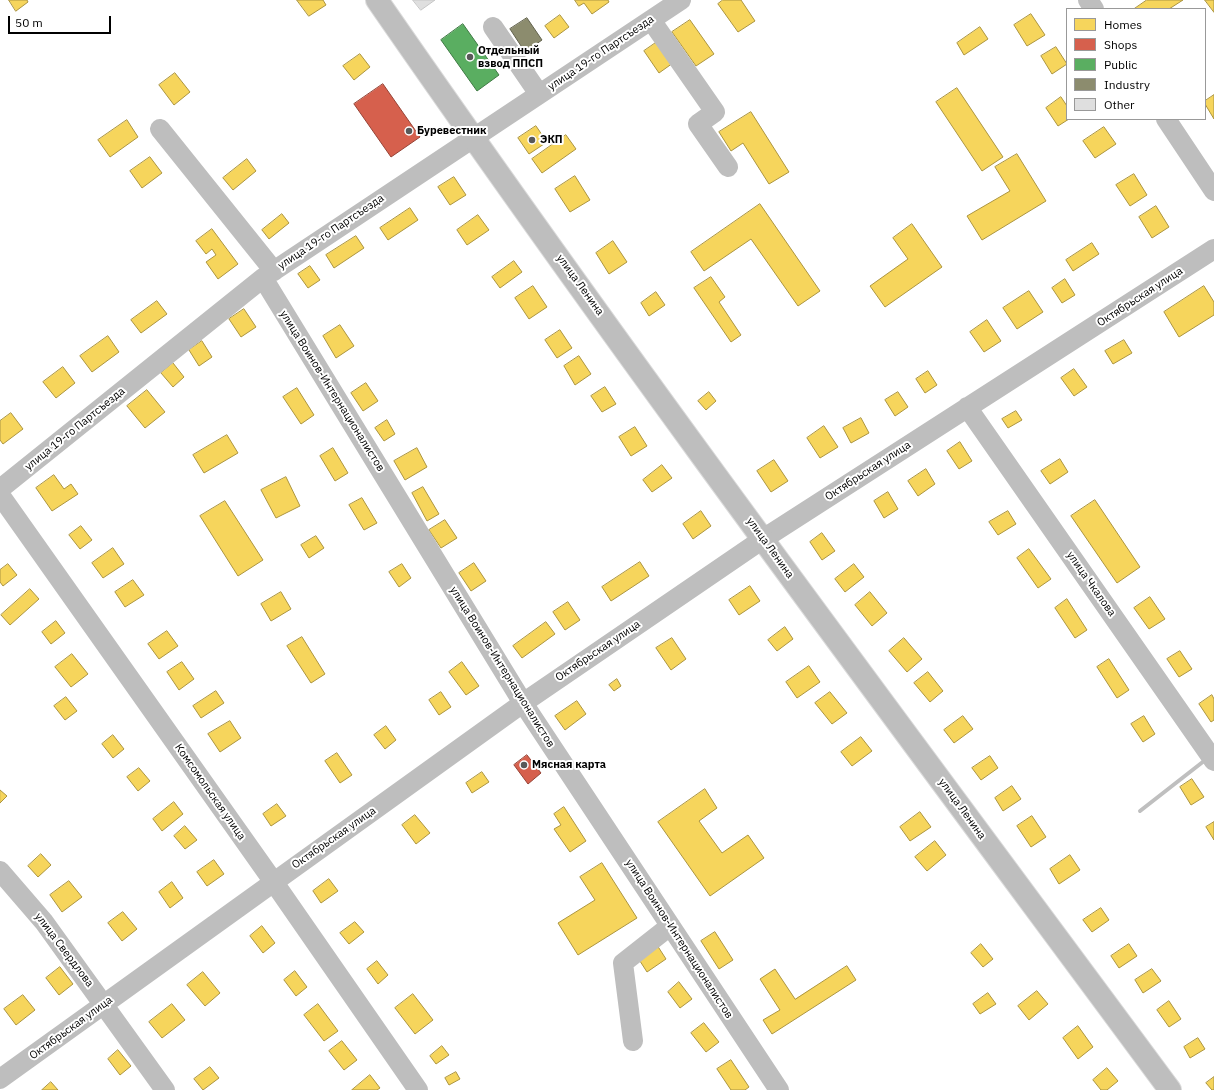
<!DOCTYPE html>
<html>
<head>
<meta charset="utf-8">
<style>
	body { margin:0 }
	#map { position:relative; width:1214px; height:1090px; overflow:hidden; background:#fff; font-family:"IBM Plex Sans",sans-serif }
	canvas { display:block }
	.legend { position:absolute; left:1066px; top:8px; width:140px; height:112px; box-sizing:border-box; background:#fff; border:1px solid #999; margin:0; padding:5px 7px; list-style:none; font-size:12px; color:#000 }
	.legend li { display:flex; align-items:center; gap:8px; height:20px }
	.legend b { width:20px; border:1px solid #999 }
	.scale { position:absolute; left:8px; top:16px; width:103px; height:18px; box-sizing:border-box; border:2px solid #000; border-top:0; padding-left:5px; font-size:12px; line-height:14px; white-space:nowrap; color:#000; -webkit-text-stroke:3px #fff; paint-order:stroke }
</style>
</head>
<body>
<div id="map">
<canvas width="1214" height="1090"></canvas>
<ul class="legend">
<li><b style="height:11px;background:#f6d55c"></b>Homes</li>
<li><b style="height:11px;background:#d6604d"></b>Shops</li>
<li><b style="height:11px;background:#5aae61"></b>Public</li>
<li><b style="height:11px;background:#8c8c6e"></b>Industry</li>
<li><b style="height:11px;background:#dfdfdf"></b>Other</li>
</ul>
<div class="scale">50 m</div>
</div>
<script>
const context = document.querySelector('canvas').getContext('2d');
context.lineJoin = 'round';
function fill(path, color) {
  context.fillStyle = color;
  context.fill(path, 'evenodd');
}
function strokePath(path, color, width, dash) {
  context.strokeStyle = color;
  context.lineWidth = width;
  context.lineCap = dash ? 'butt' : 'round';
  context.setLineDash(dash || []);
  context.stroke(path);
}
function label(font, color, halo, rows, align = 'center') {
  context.font = font + ' "IBM Plex Sans",sans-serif';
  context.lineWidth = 4;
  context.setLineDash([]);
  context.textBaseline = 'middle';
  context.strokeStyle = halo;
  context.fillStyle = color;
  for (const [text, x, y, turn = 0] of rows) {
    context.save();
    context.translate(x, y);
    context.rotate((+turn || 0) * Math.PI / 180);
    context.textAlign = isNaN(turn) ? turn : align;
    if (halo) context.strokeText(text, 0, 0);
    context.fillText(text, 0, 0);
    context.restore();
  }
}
const homes = new Path2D(`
	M9 0H27L28 2 16 11Z
	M297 0H323L326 5 309 16Z
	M575 0H608L609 2 592 14 584 3 579 6Z
	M723 0H741L755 21 738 32 718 4Z
	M1147 0H1183L1169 9H1134Z
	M1205 0H1214V12Z
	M1031 14 1045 35 1027 46 1014 25Z
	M560 15 569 27 554 38 545 26Z
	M690 20 714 54 696 66 672 32Z
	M980 27 988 39 964 55 957 43Z
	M657 42 673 63 659 73 644 51Z
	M1056 47 1067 64 1052 74 1041 56Z
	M360 54 370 67 354 80 343 66Z
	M175 73 190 92 174 105 159 85Z
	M957 88 1003 157 982 171 936 102Z
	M1214 95V119L1205 104V101Z
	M1061 97 1067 106V119H1069L1058 126 1046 108Z
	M751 112 789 172 769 184 743 143 731 151 719 132Z
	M127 120 138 137 110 157 98 140Z
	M536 126 547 142 529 154 518 138Z
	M1104 127 1116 144 1095 158 1083 141Z
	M566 135 576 149 542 173 532 159Z
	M1017 154 1046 201 982 240 967 216 1010 191 995 167Z
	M150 157 162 173 142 188 130 171Z
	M247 159 256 171 233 190 223 178Z
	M1134 174 1147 195 1130 206 1116 185Z
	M575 176 590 200 570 212 555 189Z
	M454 177 466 195 450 205 438 187Z
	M760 204 820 291 798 306 751 239 704 271 691 252Z
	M1156 206 1169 227 1152 238 1139 217Z
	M410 208 418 220 388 240 380 228Z
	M282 214 289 223 269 239 262 230Z
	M478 215 489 230 467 245 457 230Z
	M912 224 942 267 885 307 870 286 908 259 893 238Z
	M212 229 238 264 218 279 206 262 216 255 212 249 206 254 196 241Z
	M356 236 364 248 334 268 326 255Z
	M613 241 627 262 609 274 596 253Z
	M1092 243 1099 254 1073 271 1066 260Z
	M514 261 522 272 500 288 492 277Z
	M310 266 320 280 308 288 298 274Z
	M711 277 725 297 719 302 741 335 731 342 694 288Z
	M1065 279 1075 295 1062 303 1052 288Z
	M533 286 547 307 529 319 515 298Z
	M1204 286 1214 302V315L1179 337 1164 312Z
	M1029 291 1043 312 1017 329 1003 308Z
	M656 292 665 305 649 316 641 303Z
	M157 301 167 314 141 333 131 320Z
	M244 309 256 327 241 337 229 319Z
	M987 320 1001 341 984 352 970 332Z
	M340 325 354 346 336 358 323 336Z
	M560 330 572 348 557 358 545 340Z
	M108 336 119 352 92 372 80 356Z
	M1124 340 1132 353 1113 364 1105 351Z
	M202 341 212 357 199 366 189 350Z
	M579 356 591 374 575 385 564 366Z
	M173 363 184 377 173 387 161 373Z
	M63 367 75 383 56 398 43 382Z
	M1074 369 1087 387 1074 396 1061 378Z
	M928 371 937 385 925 393 916 379Z
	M366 383 378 401 363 411 351 393Z
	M605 387 616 404 602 412 591 396Z
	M297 388 314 415 301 424 283 397Z
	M147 390 165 412 145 428 127 406Z
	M709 392 716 401 706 410 698 401Z
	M898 392 908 407 895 416 885 400Z
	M1016 411 1022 420 1008 428 1002 419Z
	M11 413 23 429 3 444 0 440V421Z
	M861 418 869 433 851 443 843 428Z
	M387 420 395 434 384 441 375 428Z
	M824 426 838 447 820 458 807 438Z
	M635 427 647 446 631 456 619 437Z
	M227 435 238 453 204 473 193 455Z
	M960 442 972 461 959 469 947 451Z
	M333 448 348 473 335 481 320 456Z
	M417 448 427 467 405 480 394 461Z
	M1060 459 1068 472 1050 484 1041 471Z
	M774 460 788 481 771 492 757 471Z
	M662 465 672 478 652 492 643 480Z
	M926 469 935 484 918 496 908 481Z
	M54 475 64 489 71 484 78 494 52 511 36 488Z
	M286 477 300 506 276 518 261 490Z
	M423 487 439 514 427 521 412 493Z
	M888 492 898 509 884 518 874 501Z
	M362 498 377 523 364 530 349 505Z
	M1095 500 1140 567 1117 583 1071 516Z
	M225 501 263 560 238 576 200 516Z
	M701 511 711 526 693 539 683 524Z
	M1008 511 1016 524 998 535 989 522Z
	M445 520 457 538 441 548 429 530Z
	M81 526 92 540 80 549 69 535Z
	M822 533 835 551 822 560 810 542Z
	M316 536 324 548 309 558 301 545Z
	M113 548 124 564 103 578 92 563Z
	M1029 549 1051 579 1038 588 1017 558Z
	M640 562 649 576 611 601 602 587Z
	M474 563 486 581 471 591 459 573Z
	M8 564 17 575 3 586 0 582V570Z
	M402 564 411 578 399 587 389 572Z
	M854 564 864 577 845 592 835 579Z
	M133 580 144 595 125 607 115 592Z
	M750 586 760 601 739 615 729 600Z
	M30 589 39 599 10 625 1 615Z
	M281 592 291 609 271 621 261 604Z
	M870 592 887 613 872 626 855 605Z
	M1150 597 1165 619 1149 629 1134 608Z
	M1067 599 1087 630 1075 638 1055 608Z
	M568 602 580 620 565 630 553 612Z
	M56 621 65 633 51 644 42 632Z
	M546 622 555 634 522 658 513 646Z
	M785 627 793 639 777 651 768 640Z
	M167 631 178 646 159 659 148 644Z
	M302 637 325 674 311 683 287 646Z
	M672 638 686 659 671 670 656 648Z
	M904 638 922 659 907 672 889 651Z
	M1180 651 1192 669 1179 677 1167 659Z
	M72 654 88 674 71 687 55 667Z
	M1109 659 1129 690 1117 698 1097 667Z
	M182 662 194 679 179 690 167 672Z
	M462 662 479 686 466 695 449 672Z
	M809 666 820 682 797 698 786 682Z
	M928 672 943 691 930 702 914 683Z
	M617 679 621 686 614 691 609 685Z
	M216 691 224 703 201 718 193 706Z
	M441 692 451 707 439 715 429 700Z
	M830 692 847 713 832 724 815 703Z
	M1212 695 1214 699V720L1211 722 1199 704Z
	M66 697 77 711 65 720 54 706Z
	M577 701 586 714 565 730 555 716Z
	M963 716 973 729 954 743 944 730Z
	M1144 716 1155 734 1143 742 1131 724Z
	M230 721 241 738 220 752 208 734Z
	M386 726 396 740 385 749 374 735Z
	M113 735 124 749 113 758 102 744Z
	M861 737 872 751 852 766 841 752Z
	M337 753 352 775 340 783 325 761Z
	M990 756 998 768 981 780 972 768Z
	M139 768 150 781 138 791 127 777Z
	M482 772 489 782 472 793 466 783Z
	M1192 779 1204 797 1191 805 1180 787Z
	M1012 786 1021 799 1003 811 995 798Z
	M705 789 717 808 699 821 722 853 748 835 764 858 710 896 658 822Z
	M0 790 7 796 0 803Z
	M174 802 183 814 162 831 153 819Z
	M277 804 286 816 271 826 263 814Z
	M564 807 586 841 570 852 554 829 561 825 554 814Z
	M920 812 931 827 910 841 900 827Z
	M415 815 430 833 416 844 402 825Z
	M1032 816 1046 837 1031 847 1017 826Z
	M1214 822V840L1206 827Z
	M185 826 197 840 185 849 174 836Z
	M935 841 946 855 927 871 915 857Z
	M41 854 51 865 38 877 28 866Z
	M1070 855 1080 870 1059 884 1050 869Z
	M214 860 224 874 207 886 197 872Z
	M602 863 637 918 578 955 558 923 595 900 580 877Z
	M329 879 338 891 321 903 313 891Z
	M69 881 82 897 62 912 50 895Z
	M172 882 183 898 170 908 159 892Z
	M1101 908 1109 920 1092 932 1083 920Z
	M123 912 137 929 122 941 108 923Z
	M355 922 364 932 349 944 340 933Z
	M262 926 275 943 263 953 250 936Z
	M715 932 733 960 719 969 701 941Z
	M981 944 993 959 983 967 971 953Z
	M1129 944 1137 956 1119 968 1111 956Z
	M657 945 666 959 647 972 638 958Z
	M377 961 388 975 378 984 367 969Z
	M847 966 856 980 772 1034 763 1020 780 1010 760 979 775 969 795 999Z
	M60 967 73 984 59 995 46 978Z
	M1152 969 1161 981 1143 993 1135 980Z
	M295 971 307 987 296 996 284 980Z
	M203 972 220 993 205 1006 187 985Z
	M679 982 692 999 680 1008 668 992Z
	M1037 991 1048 1004 1029 1020 1018 1006Z
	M988 993 996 1004 980 1014 973 1004Z
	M413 994 433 1020 415 1034 395 1008Z
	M23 995 35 1010 16 1025 4 1009Z
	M1169 1001 1181 1019 1169 1027 1157 1010Z
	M172 1004 185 1020 162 1038 149 1022Z
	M318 1004 338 1031 324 1041 304 1015Z
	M704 1023 719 1042 706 1052 691 1033Z
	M1078 1026 1093 1047 1078 1059 1063 1038Z
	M1198 1038 1205 1049 1190 1058 1184 1047Z
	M342 1041 357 1060 344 1070 329 1051Z
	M442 1046 449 1055 436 1064 430 1056Z
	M118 1050 131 1066 120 1075 108 1059Z
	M731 1060 749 1087 745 1090H731L717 1069Z
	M210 1067 219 1078 203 1090 194 1079Z
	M1107 1068 1118 1081 1107 1090H1101L1093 1080Z
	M456 1072 460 1079 449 1085 445 1078Z
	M370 1075 380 1088 377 1090H352Z
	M1214 1077V1090H1212L1206 1083Z
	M51 1082 58 1090H42Z`);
fill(homes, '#f6d55c');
strokePath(homes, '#ac9540', 1);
const shops = new Path2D(`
	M383 84 420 137 391 157 354 104Z
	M527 755 541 773 528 784 514 765Z`);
fill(shops, '#d6604d');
strokePath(shops, '#964336', 1);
const public = new Path2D(`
	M463 24 499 75 477 91 441 40Z`);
fill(public, '#5aae61');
strokePath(public, '#3f7a44', 1);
const industry = new Path2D(`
	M527 18 542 40 525 52 510 29Z`);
fill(industry, '#8c8c6e');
strokePath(industry, '#62624d', 1);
strokePath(new Path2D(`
	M1140 811 1204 761`), '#bfbfbf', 4);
const building = new Path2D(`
	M413 0H435L421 10Z`);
fill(building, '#dfdfdf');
strokePath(building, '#c7c7c7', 1);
const major = new Path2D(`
	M377 0C633 370 903 729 1170 1090`);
strokePath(major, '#dbdbdb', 24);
strokePath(new Path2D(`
	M1088 0 1094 9
	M651 20 715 112 698 124 728 167
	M493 27 539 94
	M1166 119 1214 191
	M160 129 274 271
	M263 278 523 703 779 1090
	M967 407 1214 761
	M0 489 263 278 681 0
	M0 495 273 881 418 1090
	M0 871 44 922 165 1090
	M633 1041 623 963 670 926
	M0 1079 523 703 763 539 1214 249`), '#bebebe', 20);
strokePath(major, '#bebebe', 22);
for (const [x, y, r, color] of [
	[470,57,4,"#595959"],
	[409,131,4,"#595959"],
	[532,140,4,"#595959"],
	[524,765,4,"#595959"]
]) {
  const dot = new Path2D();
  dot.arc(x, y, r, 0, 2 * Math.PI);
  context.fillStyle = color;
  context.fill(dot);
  strokePath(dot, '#fff', 1.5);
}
label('bold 11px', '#000', '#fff', [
	["Отдельный",478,51],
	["взвод ППСП",478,64],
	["Буревестник",417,131],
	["ЭКП",540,140],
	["Мясная карта",532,765]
], 'left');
label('11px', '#000', '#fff', [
	["улица 19-го Партсъезда",601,53,-34],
	["улица 19-го Партсъезда",331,232,-34],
	["улица Ленина",580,285,54],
	["Октябрьская улица",1140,297,-33],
	["улица Воинов-Интернационалистов",332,391,58],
	["улица 19-го Партсъезда",75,429,-39],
	["Октябрьская улица",868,471,-33],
	["улица Ленина",770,548,54],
	["улица Чкалова",1091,584,55],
	["Октябрьская улица",598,651,-34],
	["улица Воинов-Интернационалистов",502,667,58],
	["Комсомольская улица",210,792,55],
	["улица Ленина",962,809,54],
	["Октябрьская улица",334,838,-35],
	["улица Воинов-Интернационалистов",679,939,57],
	["улица Свердлова",64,950,53],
	["Октябрьская улица",71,1028,-36]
]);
</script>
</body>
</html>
